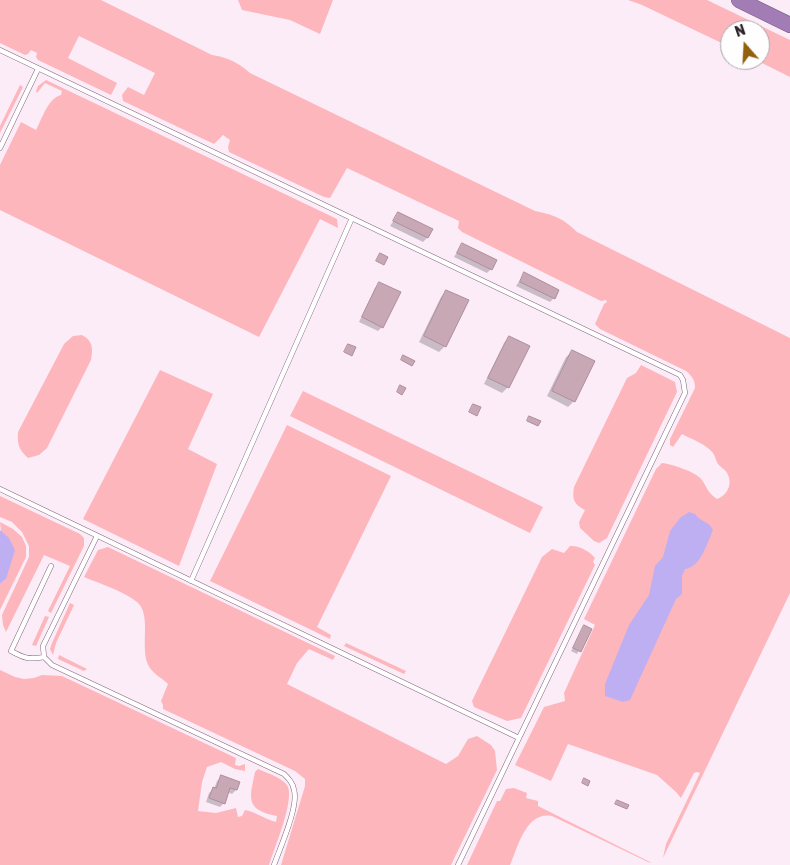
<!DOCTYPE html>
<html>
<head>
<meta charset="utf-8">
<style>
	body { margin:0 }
	#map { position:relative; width:790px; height:865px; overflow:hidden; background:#fcecf8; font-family:Rubik,sans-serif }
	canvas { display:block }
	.north { position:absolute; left:720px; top:20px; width:50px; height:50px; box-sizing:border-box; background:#fefefe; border:1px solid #aba7aa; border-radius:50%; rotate:341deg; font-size:14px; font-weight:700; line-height:20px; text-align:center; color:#2e242c }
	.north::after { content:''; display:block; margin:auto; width:18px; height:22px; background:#92600f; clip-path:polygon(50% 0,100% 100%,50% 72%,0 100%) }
</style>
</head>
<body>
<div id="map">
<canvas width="790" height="865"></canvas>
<div class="north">N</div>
</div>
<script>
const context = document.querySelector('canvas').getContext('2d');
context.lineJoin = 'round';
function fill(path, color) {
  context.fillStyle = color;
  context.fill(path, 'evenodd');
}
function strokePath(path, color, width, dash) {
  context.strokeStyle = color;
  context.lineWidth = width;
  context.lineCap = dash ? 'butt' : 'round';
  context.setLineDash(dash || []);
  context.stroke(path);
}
fill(new Path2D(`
	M0 0H101L212 55C227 57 239 63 250 73L535 211C554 215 563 218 577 232L790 338V593L663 858 666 844 700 773 697 772 694 773 681 798 676 792 657 775 568 744 551 781 515 765 544 707 565 701 564 693 595 625 584 619 656 469 662 463C672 464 696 472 702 480 708 489 707 492 717 499 728 495 733 483 727 473 725 469 720 467 718 464 716 461 715 456 713 453 706 444 691 439 682 434L673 447 670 445V439L695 388C695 380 692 376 686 371L600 329 595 324 604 304 607 302 606 300 601 301 462 232 458 228 459 221 347 168 330 198 324 197 229 152 228 147 230 140 223 135 214 144 123 101 122 95 128 87 144 95 155 73 79 36 68 58 117 83 111 95 38 60 36 57 37 53 31 50 28 54 25 55 0 43Z
	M238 0H333L320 34 290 20 242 10Z
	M628 0H707L790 40V77L756 60H760V30H730V47L642 5Z
	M46 80 337 219 338 228 320 219 259 337 0 210V165L21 122 36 130C42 119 48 98 61 95L62 91 45 83 37 93 36 91 38 86Z
	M20 85 23 87 0 133V126Z
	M82 335C93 341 93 348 91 360L47 448 39 455 28 458C19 450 17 444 18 432L64 344 73 336Z
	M641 365 675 382 677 392 607 538 599 543 594 541 580 528 579 522 585 510C574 504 572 500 574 487L627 378 636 373Z
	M160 370 213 394 188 449 217 464 179 566 83 519Z
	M303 391 543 507 530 533 290 416Z
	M287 425 391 476 317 627 331 635 330 639 210 581Z
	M0 496 80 534 84 538V546L51 613 48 611 70 566 44 555 6 632 3 625 2 615 29 557V546L22 532 12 522 0 517Z
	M0 522 13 529 22 537 26 546V557L0 610V584L6 579Z
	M570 546C578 545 590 551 595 558L593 562 595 565 521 718 507 721 474 707 472 701 542 557 552 549 564 553Z
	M108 547 335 656 333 660 309 649 297 663 287 684 446 764 458 756 468 739 477 736 491 745 495 751 497 770 451 865H281L305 786V779L295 771 163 709V705L161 701 168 684C163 679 154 674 150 668 138 651 153 615 137 602 125 592 99 583 84 577L98 550Z
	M70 603 74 605 56 643 53 655 50 649 52 643Z
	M45 616 49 617 36 646 32 645Z
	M346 643 406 671 404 674 344 646Z
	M59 655 87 669 84 671 58 659Z
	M0 670 15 677 24 679 34 678 42 675 62 676 236 758 235 765 239 766 245 764V771L235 769 221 762 207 767 202 782 198 811 216 813 236 808 238 817 242 816 245 810C256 812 265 819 276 822L277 816C244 810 250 797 255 772L258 769C267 773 284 778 288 787 294 802 274 849 269 865H0Z
	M514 788 527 793 526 798 538 801V806L652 863 648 862 552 816C526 811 518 847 510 865H467L497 801H500L506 789Z`), '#fdb6bc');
fill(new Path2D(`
	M689 512 695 514C700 522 709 521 713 530 707 543 701 567 685 569L682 576V594L676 599 630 700 623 702 605 696V684L629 625 649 595 655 566 663 557 670 531 680 518Z
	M0 530 9 538 15 550 6 579 0 584Z`), '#beaff2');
fill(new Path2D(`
	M398 214 427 238 423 242 390 226Z
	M462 244 491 269 487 273 454 257Z
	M524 274 554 298 550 302 516 286Z
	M379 284 382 327 378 331 359 322 375 288Z
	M447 291 445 346 439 352 419 342 441 297Z
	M509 337 508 387 502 393 484 384 504 343Z
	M572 352 574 401 568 407 547 396 566 357Z
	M584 627 590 630 577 654 571 651Z
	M221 777 236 790 232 794 227 792 224 803 220 807 206 802 209 793 214 789 217 781Z`), '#0003');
const building = new Path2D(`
	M398 212 433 229 428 238 393 221Z
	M462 243 497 260 492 270 457 253Z
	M380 253 388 257 384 265 376 261Z
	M524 272 559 290 555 299 520 282Z
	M379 282 401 292 383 328 362 317Z
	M446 290 469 300 446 347 424 336Z
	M509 336 530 346 509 388 488 378Z
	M348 344 356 347 352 356 344 352Z
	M572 350 595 361 575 402 552 391Z
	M403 355 415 361 412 366 401 360Z
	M400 385 406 388 402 395 397 392Z
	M473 404 481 407 477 416 469 412Z
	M529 416 541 421 538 426 527 421Z
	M584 625 592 629 581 652 573 648Z
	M221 775 240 782 237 790 230 788 225 804 209 798 213 787 216 788Z
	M584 778 590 781 588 786 582 783Z
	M617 800 629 805 627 809 615 804Z`);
fill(building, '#c7a8b4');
strokePath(building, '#ad8e9a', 1);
const service = new Path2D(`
	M0 50 680 375 683 380 685 393 519 738
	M0 148 38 69
	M0 489 519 738 458 865
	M97 536 43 646 44 657 52 665 284 774C289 779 293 783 294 790 299 806 280 848 274 865
	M191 581 352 218
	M44 657C29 660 24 658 11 651L51 566`);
const motorway = new Path2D(`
	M739 0 790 25`);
strokePath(service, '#80687b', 5.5);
strokePath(motorway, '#795d85', 16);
strokePath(service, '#fff', 4.5);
strokePath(motorway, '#a27cb5', 15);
</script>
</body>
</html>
